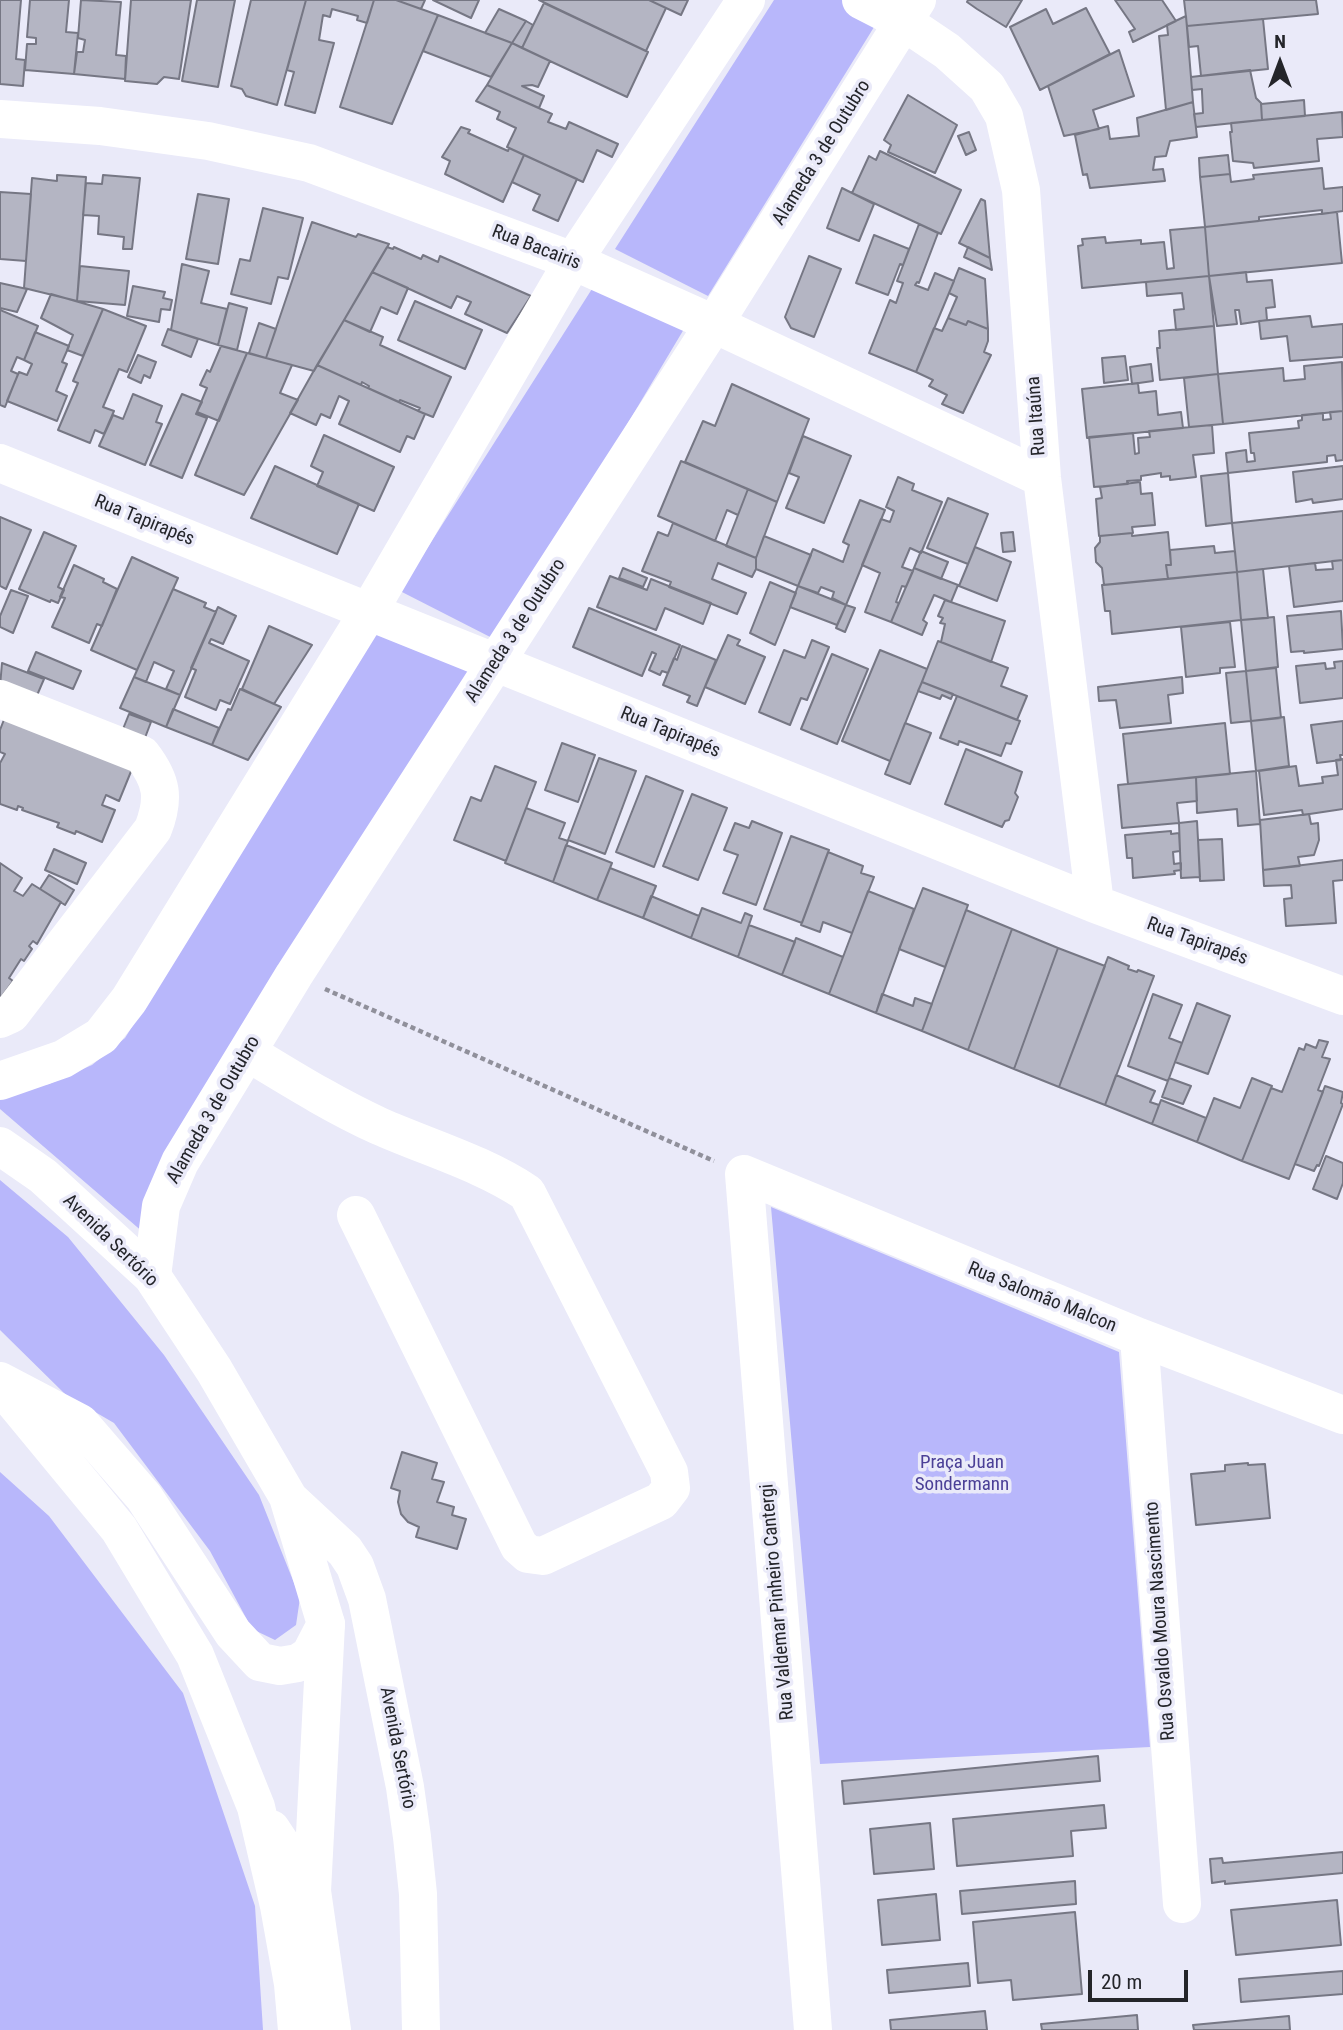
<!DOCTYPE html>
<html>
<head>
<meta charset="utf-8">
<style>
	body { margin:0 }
	#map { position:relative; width:1343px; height:2030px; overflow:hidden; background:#eaeaf9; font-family:"Roboto Condensed",sans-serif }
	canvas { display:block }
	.north { position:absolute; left:1245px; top:28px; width:70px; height:70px; -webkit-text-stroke:5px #eaeaf9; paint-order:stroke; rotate:0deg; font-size:19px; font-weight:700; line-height:28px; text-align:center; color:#24252a }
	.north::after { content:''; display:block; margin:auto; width:24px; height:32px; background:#24252a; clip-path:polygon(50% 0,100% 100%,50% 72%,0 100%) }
	.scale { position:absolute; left:1088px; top:1970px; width:100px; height:32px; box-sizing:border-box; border:4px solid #24252a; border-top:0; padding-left:9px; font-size:21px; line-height:24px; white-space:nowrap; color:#24252a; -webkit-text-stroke:5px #eaeaf9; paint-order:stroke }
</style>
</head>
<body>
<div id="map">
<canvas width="1343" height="2030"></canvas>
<div class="north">N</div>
<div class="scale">20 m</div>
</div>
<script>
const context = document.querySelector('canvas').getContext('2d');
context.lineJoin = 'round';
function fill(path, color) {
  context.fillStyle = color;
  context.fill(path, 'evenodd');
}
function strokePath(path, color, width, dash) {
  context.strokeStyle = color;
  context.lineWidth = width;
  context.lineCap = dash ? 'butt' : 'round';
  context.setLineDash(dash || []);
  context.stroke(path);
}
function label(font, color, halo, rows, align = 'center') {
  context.font = font + ' "Roboto Condensed",sans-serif';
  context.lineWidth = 7;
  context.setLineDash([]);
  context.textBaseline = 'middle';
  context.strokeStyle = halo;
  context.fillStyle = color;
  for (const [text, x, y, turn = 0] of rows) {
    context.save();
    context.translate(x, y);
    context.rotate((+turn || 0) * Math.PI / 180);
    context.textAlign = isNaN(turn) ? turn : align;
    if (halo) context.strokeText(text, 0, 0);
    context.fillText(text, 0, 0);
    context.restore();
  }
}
fill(new Path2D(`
	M774 0H842L879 19 708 296 615 249Z
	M597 281 684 329 498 641 400 591Z
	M381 625 472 667 144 1233 0 1109V1094L49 1084 92 1065 125 1038Z
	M0 1180 68 1237 164 1355 259 1495 300 1598 296 1625 275 1640 252 1629 210 1551 114 1423 66 1395 0 1330Z
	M771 1207 1119 1352 1150 1747 820 1764Z
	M0 1472 49 1516 183 1693 255 1906 263 2030H0Z`), '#b8b7fb');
const building = new Path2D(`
	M0 0H21L16 59 25 60 23 86 0 84Z
	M30 0H69L66 32 78 33 74 74 25 70 27 44H36V38L27 37Z
	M81 0 121 2 116 55 126 56 125 79 74 74 77 52H83L85 40 78 38Z
	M131 0H191L179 79 164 77 157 84 125 81Z
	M197 0H235L218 87 182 81Z
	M251 0H306L277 105 246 96 242 89 231 86Z
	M306 0H374L367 23 357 20 358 16 332 9 330 17 323 15 319 40 334 43 315 113 285 105 294 72 287 70Z
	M374 0H396L438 15 392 124 340 107Z
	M396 0H425L421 9Z
	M433 0H479L471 18Z
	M539 0H649L666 8 646 51Z
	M649 0H688L681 15Z
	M968 0H1022L1006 27 977 9 967 2Z
	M1115 0H1162L1176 21 1133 42 1129 32 1135 29Z
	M1184 0H1316L1318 14 1187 26Z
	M544 3 648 52 627 97 522 48Z
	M1086 8 1110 54 1040 90 1010 27 1046 9 1053 24Z
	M499 9 526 21 512 43 485 33Z
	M438 15 512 43 491 77 423 51Z
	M1186 16 1193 102 1166 110 1159 36 1168 35 1167 25Z
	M1263 19 1268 69 1201 76 1198 46 1189 47 1187 26Z
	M526 21 533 25 522 48 512 43Z
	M512 43 550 61 538 87 532 85 522 86 544 96 539 108 487 85Z
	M1119 50 1134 96 1093 110 1099 129 1064 136 1048 86Z
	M1250 70 1256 98 1261 103 1262 120 1196 127 1194 114 1203 113 1202 92V89L1192 90 1191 77Z
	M487 85 552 114 548 122 566 129 569 122 618 144 612 157 597 150 583 182 507 147 516 128 497 119 500 112 476 101Z
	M908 95 957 125 935 173 888 152 891 145 884 140Z
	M1304 100 1305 116 1262 120 1261 104Z
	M1193 102 1197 137 1170 141 1166 156 1155 157 1153 170 1163 169 1165 181 1090 188 1087 174 1083 175 1075 135 1108 126 1110 139 1139 136 1137 118Z
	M1342 112 1343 137 1317 139 1319 161 1254 168 1253 163 1233 161 1230 132H1232L1231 123Z
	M461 127 470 130 468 133 508 151 509 148 524 155 503 202 445 174 450 161 442 157Z
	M969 132 976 150 966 155 958 136Z
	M880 151 961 190 941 234 852 193 869 156 876 160Z
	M524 155 577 179 558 221 533 210 540 195 512 182Z
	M1228 155 1230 174 1200 177 1199 158Z
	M1322 168 1324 189 1343 187V211L1322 214V210L1259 217V221L1205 227 1200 177 1230 174 1231 182 1254 179 1253 175Z
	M57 175 86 177 77 301 24 288 32 178 57 181Z
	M103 175 140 178 132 249H123L124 237 98 234 99 216 83 215 86 183 102 184Z
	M842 188 874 204 859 241 827 228Z
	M0 192 31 194 26 261 0 259Z
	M198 194 229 199 218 264 186 259Z
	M981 199 985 201 990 258 959 243Z
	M263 208 303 218 288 279 278 277 271 304 231 294 240 259 250 261Z
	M1337 212 1342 263 1209 276 1205 227Z
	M312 222 356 237 358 234 389 244 314 371 266 358Z
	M919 224 938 233 919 283 917 282 915 285 928 290 935 273 954 281 916 372 869 353 890 300 896 303 903 283 897 281Z
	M1205 227 1209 276 1082 288 1078 246 1083 245 1082 239 1105 237 1106 243 1141 240V244L1164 242 1167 269 1174 268 1170 230Z
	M874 235 909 249 903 265 900 264 888 295 856 283Z
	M387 247 393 249 394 247 421 259 423 255 438 262 440 256 531 296 507 333 465 314 471 302 457 296 451 308 372 272Z
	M968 247 990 258 992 270 964 257Z
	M809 256 841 269 814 337 791 328 785 317Z
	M182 264 209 271 201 303 227 309 218 345 171 330Z
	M80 266 129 271 125 305 77 301Z
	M959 268 985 279 988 329 968 321 966 325 948 318 957 297 949 293Z
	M372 272 408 288 397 314 381 307 370 332 344 320Z
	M1246 272 1247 282 1272 280 1275 307 1266 308 1267 320 1241 324 1239 310H1235L1237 324 1217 326 1209 276Z
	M1209 276 1214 326 1176 330 1174 310 1184 309 1182 293 1147 296 1146 282Z
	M0 283 27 289 17 312 0 308Z
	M133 286 165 292 163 298 172 300 170 310 161 309 159 322 127 316Z
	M51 294 103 309 83 356 67 350 73 335 41 318Z
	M415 301 482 330 465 369 398 340Z
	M229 303 247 308 237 350 218 345Z
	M103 309 146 326 127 372 119 369 103 407 114 411 104 434 95 430 90 443 58 430 78 383 73 381Z
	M0 310 38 326 24 360 17 357 11 371 18 374 5 407 0 405Z
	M1310 316 1312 327 1343 324V357L1290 361 1287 336 1261 339 1259 321Z
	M948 318 966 325 968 321 988 329V341L984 352 991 355 963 413 942 404 947 395 929 386 933 380 916 372 934 328 942 331Z
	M344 320 383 337 380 345 451 377 433 417 418 411 420 408 400 400 399 402 368 388 369 386 362 382 361 385 317 365Z
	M259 323 276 329 266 358 249 353Z
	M1214 326 1218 374 1160 380 1157 348H1160L1159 331Z
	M168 329 198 339 191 357 162 345Z
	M35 332 69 346 62 362 67 364 56 391 67 396 57 421 7 401 19 372 27 375 32 364 24 360Z
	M221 346 247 353 219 421 197 412 207 388 200 385 207 370 210 372Z
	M247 353 292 365 280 393 298 400 244 495 195 475Z
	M138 355 156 362 150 378 144 375 141 383 128 377Z
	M1125 356 1128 380 1104 383 1102 358Z
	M1342 362 1343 411 1223 424 1218 374 1283 368 1284 381 1305 379 1304 366Z
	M1151 364 1153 381 1132 384 1130 367Z
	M317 365 425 414 414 439 407 436 400 452 339 424 349 401 339 396 330 418 321 414 316 425 290 413Z
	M1218 374 1223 424 1189 427 1184 378Z
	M1138 383 1139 393 1156 391 1158 415 1181 412 1183 428 1087 438 1082 389Z
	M732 384 809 419 777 502 685 462 703 421 715 426Z
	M133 394 162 406 156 422 162 424 145 465 99 446 113 415 123 419Z
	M182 394 202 402 196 414 207 418 182 478 150 465Z
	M1343 411V460L1336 461 1335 455 1327 456V462L1228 473 1226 453 1246 450 1247 462 1255 461 1254 453H1251L1249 433 1299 428 1298 421 1302 420V415L1323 413V420L1331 419 1330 412Z
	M1212 425 1214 453 1193 455 1196 477 1170 480V476L1161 477V473L1141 476V480L1127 481 1128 484 1094 487 1089 437 1133 433 1135 454 1139 453 1138 438 1150 437 1149 431Z
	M324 435 394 467 374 511 317 486 323 472 311 466Z
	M803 436 851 456 824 523 786 508 799 477 789 473Z
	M681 461 748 489 738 515 727 510 715 541 658 516Z
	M275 466 359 504 337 554 251 518Z
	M1343 466V499L1313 503 1312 499 1296 502 1293 472Z
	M1228 473 1232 523 1206 526 1201 476Z
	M898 477 914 484 912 490 942 502 921 553 910 548 902 567 913 571 906 587 902 586 896 602 899 603 891 622 865 612 880 573 862 565 881 519 890 522 894 511 886 507Z
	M1140 482 1141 494 1152 493 1155 525 1132 527 1133 533 1099 536 1096 499 1102 498 1100 487Z
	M748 489 777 502 756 558 726 546Z
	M948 498 988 514 968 564 927 548Z
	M860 500 885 510 846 605 832 598 834 592 821 587 818 593 798 586 813 549 843 562 849 545 843 542Z
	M1343 511V560L1237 572 1232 523Z
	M0 517 31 530 6 589 0 586Z
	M673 523 756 558V569L752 577 718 563 712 579 746 593 737 614 669 587 671 582 642 571 658 532 668 536Z
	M44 532 76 546 58 587 64 590 58 603 51 600 50 602 19 589Z
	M1013 532 1015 551 1003 552 1001 533Z
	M1168 532 1171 565H1166L1168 579 1104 585 1102 568 1096 562 1095 548 1100 542V536L1132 533V536Z
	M764 536 811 555 798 586 756 569V558Z
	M1214 546 1215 553 1235 551 1237 572 1168 579 1166 565H1171L1170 550Z
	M975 547 1011 562 997 601 959 586Z
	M921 551 948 562 941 579 914 568Z
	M132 557 178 578 137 670 91 650Z
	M1343 560V601L1294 607 1289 566 1315 563 1316 570 1333 569 1332 561Z
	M74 565 104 579 103 582 117 589 102 626 97 624 89 643 52 627 65 598 60 597Z
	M623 568 647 578 643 587 619 578Z
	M914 568 958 585 951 602 934 595 923 620 927 623 922 635 891 622Z
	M1263 569 1268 618 1241 620 1237 572Z
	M1237 572 1241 620 1112 634 1110 611H1105L1102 585Z
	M610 576 647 590 651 579 711 603 703 624 665 608 656 630 597 607Z
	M770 582 796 593 775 645 750 633Z
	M798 586 846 605 837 625 790 607Z
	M173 589 206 603 204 607 216 612 180 695 166 689 174 671 154 662 146 682 134 677Z
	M11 590 28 596 13 633 0 627V616Z
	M945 600 1005 621 991 662 941 642 945 624 940 623 943 618 938 616Z
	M846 605 855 608 845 632 836 628Z
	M218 607 236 616 223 644 211 639 209 643 249 661 230 704 220 700 216 710 185 697 196 670 191 668Z
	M589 608 680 645 668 673 662 671 660 675 649 670 656 654 652 652 642 676 573 647Z
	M1341 611 1343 649 1304 653V651L1291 652 1287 616Z
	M1274 617 1278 667 1246 671 1241 620Z
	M1230 622 1235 667 1220 668V673L1186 677 1181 627Z
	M269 626 312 645 274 704 242 689Z
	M728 635 740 640 737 645 765 657 745 704 705 687Z
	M812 640 829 647 807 700 801 698 790 725 759 712 784 650 805 658Z
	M938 641 1008 668 1001 686 1027 696 1017 720 922 682Z
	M682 646 716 660 697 706 687 702 690 696 663 685 674 658 677 660Z
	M880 650 927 669 890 761 842 741Z
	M36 652 81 671 73 689 28 671Z
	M832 654 868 669 837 744 801 729Z
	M1343 661V698L1300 703 1296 666 1325 663 1326 669 1335 668 1334 662Z
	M2 663 44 679 35 700 0 686Z
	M1276 668 1281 718 1251 721 1246 671Z
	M1246 671 1251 721 1231 723 1226 673Z
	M134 677 180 695 166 727 120 708Z
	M1182 677 1183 693 1168 695 1171 723 1120 728 1116 700 1099 701 1098 687Z
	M922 682 953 694 951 699 942 695 940 699 918 691Z
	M240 689 281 707 248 760 212 745 228 709 231 710Z
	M957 696 1020 721 1011 744 1006 743 1001 756 959 741 958 745 940 738Z
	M173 709 219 728 212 745 166 727Z
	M129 714 151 722 143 743 121 734Z
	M5 717 132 769 119 801 106 795 102 805 115 810 102 842 76 831 75 834 57 827 59 823 22 810 23 808 18 806 17 810 0 804V763L5 754 0 752V730Z
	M1284 717 1289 766 1256 771 1251 721Z
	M1343 721V755H1340L1341 760 1317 763 1311 725Z
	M905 723 931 733 910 784 885 774Z
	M1225 723 1230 774 1128 784 1123 734Z
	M562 743 595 755 578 802 545 790Z
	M966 749 1022 772 1015 793 1018 797 1009 820 1005 821 1002 827 945 804Z
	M599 758 636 771 605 854 568 840Z
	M1343 759V809L1303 815 1302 810 1264 815 1259 771 1296 766 1299 786 1323 783 1322 777 1338 775 1336 760Z
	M495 766 536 782 506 861 454 840 471 797 481 801Z
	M1256 771 1260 824 1238 826 1237 809 1197 813 1196 777Z
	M646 776 683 791 654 867 616 852Z
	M1196 777 1197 801 1177 803 1179 823 1122 828 1118 785Z
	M692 794 727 808 698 880 663 866Z
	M526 808 565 823 559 838 568 841 553 882 505 863Z
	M1309 814 1311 824 1318 823 1319 840 1314 855 1298 857 1300 866 1263 870 1260 820Z
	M752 821 782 833 756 905 723 893 738 855 724 850 735 823 749 828Z
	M1197 821 1200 877 1181 878 1179 823Z
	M1171 831V834L1179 833 1180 851 1173 852 1174 864 1181 863V870L1174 871 1175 874 1133 878 1132 858H1127L1125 835Z
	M791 836 829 850 802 923 764 909Z
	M1222 839 1224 880 1200 881 1198 840Z
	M566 845 612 863 597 900 553 882Z
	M54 849 86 863 77 884 45 870Z
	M828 852 863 866 861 873 874 877 852 933 823 922 820 932 801 925Z
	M1343 860V880L1333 881 1336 923 1286 926 1284 899 1292 898 1291 885 1264 886 1263 870Z
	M0 863 22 878 14 891 23 896 32 884 61 902 37 944 33 941 29 946 32 949 24 961 21 959 9 978 13 981 0 999Z
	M610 868 656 886 643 918 597 900Z
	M49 875 74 890 65 905 40 889Z
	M923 888 968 905 945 967 899 949Z
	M868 891 914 909 876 1013 829 994Z
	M651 896 699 916 691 938 643 918Z
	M702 908 741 923 745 913 752 916 738 957 691 938Z
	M966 910 1012 929 968 1050 922 1031Z
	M749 925 795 942 782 975 738 957Z
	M1012 929 1058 948 1014 1069 968 1050Z
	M796 938 843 957 829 994 782 975Z
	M1058 948 1105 966 1059 1087 1014 1069Z
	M1108 957 1129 966 1128 969 1137 972 1138 970 1154 976 1105 1105 1059 1087Z
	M882 994 913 1006 915 998 932 1004 922 1031 876 1013Z
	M1153 994 1182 1005 1169 1038 1182 1043 1168 1081 1128 1066Z
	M1197 1003 1230 1016 1208 1074 1175 1062Z
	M1319 1040 1328 1042 1322 1057 1330 1059 1318 1090 1323 1092 1289 1179 1242 1161 1271 1088 1282 1092 1299 1048 1304 1050 1306 1044 1316 1048Z
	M1116 1075 1155 1091 1150 1102 1159 1105 1152 1124 1105 1105Z
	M1169 1078 1191 1086 1183 1104 1162 1097Z
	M1252 1078 1272 1086 1242 1161 1197 1142 1214 1098 1240 1108Z
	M1325 1086 1343 1092 1341 1103 1343 1104 1319 1166 1317 1165 1314 1171 1295 1164Z
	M1161 1100 1206 1118 1197 1142 1152 1124Z
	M1326 1156 1343 1163V1183L1337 1199 1313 1189Z
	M402 1452 437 1463 432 1479 444 1482 437 1502 454 1507 452 1515 466 1519 457 1549 416 1537 419 1527 408 1522 401 1514 398 1502 400 1491 391 1488Z
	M1248 1463V1465L1265 1464 1270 1518 1196 1525 1191 1474 1225 1471V1465Z
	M1098 1756 1100 1781 844 1804 842 1781Z
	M1104 1805 1106 1828 1071 1831 1073 1856 957 1866 953 1819Z
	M930 1823 934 1869 874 1874 870 1829Z
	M1343 1852V1873L1225 1884V1881L1212 1883 1210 1859 1222 1858 1223 1863Z
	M1075 1881 1076 1904 962 1914 960 1891Z
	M936 1894 940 1940 882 1945 878 1900Z
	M1337 1900 1341 1945 1236 1955 1231 1910Z
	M1075 1912 1082 1994 1013 2000 1011 1980 978 1983 973 1922Z
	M968 1963 970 1986 889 1993 887 1970Z
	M1343 1971V1994L1241 2002 1239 1979Z
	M985 2011 987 2030H891L890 2020Z
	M1137 2015 1138 2030H1042L1041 2024Z
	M1289 2016 1290 2030H1194L1193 2025Z`);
fill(building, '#b4b5c3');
strokePath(building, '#767784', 2);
strokePath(new Path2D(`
	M325 989 714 1161`), '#90909b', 4.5, [5, 3.5]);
strokePath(new Path2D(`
	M861 0 904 22 947 51 987 87 1004 116 1021 190 1042 478 1095 904
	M0 119 100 126 208 141 309 163 573 261 714 324 1042 478
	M0 463 1095 904 1343 996
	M0 699 142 755C162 781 165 798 153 829L11 1014 0 1019
	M247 1052C290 1078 333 1105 379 1126 429 1148 482 1163 527 1193L669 1472 671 1488 661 1501 543 1556 528 1554 519 1546 356 1215
	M0 1081 63 1059 101 1036 129 1000 369 611 573 261 746 0
	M152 1276 161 1206 180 1162 294 975 714 324 917 0
	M1139 1337 1182 1904
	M312 1891 326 1624
	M813 2030 744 1174 1139 1337 1343 1415`), '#fff', 38);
strokePath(new Path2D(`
	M0 1146 43 1176 152 1276 214 1370 288 1497 326 1624 310 1655 298 1663 280 1666 260 1662 233 1633 144 1497 80 1423 0 1381
	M6 1392 119 1529 195 1655 256 1807 279 1906 293 1984 297 2030
	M289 1499 345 1551 355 1566 367 1599 405 1787 412 1837 418 1894 421 2030
	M271 1829 312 1891 332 2030`), '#fff', 38);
label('19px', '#24252a', '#eaeaf9', [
	["Alameda 3 de Outubro",822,153,-58],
	["Rua Bacairis",536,248,21],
	["Rua Itaúna",1037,416,-94],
	["Rua Tapirapés",144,521,22],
	["Alameda 3 de Outubro",516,631,-57],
	["Rua Tapirapés",670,733,22],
	["Rua Tapirapés",1197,942,20],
	["Alameda 3 de Outubro",214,1110,-60],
	["Avenida Sertório",110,1241,44],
	["Rua Salomão Malcon",1042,1298,22],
	["Rua Valdemar Pinheiro Cantergi",778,1602,-95],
	["Rua Osvaldo Moura Nascimento",1161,1621,-94],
	["Avenida Sertório",397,1748,79]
]);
label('19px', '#4b4097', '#eaeaf9', [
	["Praça Juan",962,1463],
	["Sondermann",962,1485]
]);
</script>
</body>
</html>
